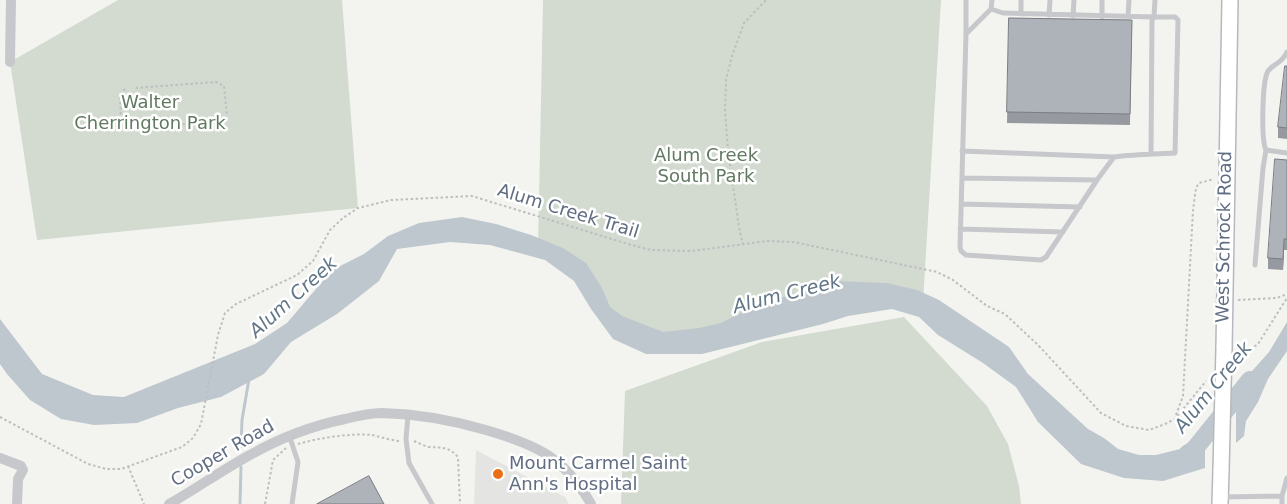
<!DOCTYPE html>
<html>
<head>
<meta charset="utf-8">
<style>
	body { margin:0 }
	canvas { display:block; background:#f3f4ef }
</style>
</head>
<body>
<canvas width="1287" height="504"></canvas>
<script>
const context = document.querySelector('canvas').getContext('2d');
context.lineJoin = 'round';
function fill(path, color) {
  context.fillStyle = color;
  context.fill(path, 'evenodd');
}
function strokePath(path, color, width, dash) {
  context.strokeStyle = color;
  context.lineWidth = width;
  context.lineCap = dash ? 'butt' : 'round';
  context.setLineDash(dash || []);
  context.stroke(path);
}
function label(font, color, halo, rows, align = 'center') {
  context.font = font + ' "DejaVu Sans",sans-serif';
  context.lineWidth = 5;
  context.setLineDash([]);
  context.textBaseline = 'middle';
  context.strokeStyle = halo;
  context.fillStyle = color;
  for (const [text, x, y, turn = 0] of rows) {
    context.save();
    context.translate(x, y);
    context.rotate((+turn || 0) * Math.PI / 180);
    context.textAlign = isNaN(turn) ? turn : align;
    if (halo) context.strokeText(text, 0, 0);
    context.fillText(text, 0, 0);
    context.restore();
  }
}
fill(new Path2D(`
	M476 450 565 497 569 504H474Z`), '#e4e4e3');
fill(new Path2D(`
	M118 0H342L358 208 37 240 10 62Z
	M543 0H941L923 303 660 342 611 324 577 272 538 249Z
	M904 317 987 406 1008 444 1019 486 1021 504H621L625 391 762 342Z`), '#d3dbd0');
fill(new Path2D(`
	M462 217 496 224 531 235 563 248 586 263 602 288 610 307 622 316 663 332 699 328 721 323 770 298 795 296 834 281 887 283 917 290 939 300 1009 347 1028 374 1088 429 1104 438 1118 449 1139 455H1156L1180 449 1205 429V468L1163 481 1124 478 1081 464 1038 422 1016 387 983 363 938 335 919 317 892 309 848 316 823 324 702 354H646L613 339 591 309 574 281 545 260 490 245 450 242 397 249 379 281 337 314 291 342 264 374 221 397 178 408 137 423 94 425 61 419 30 400 7 374 0 364V319L42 374 93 395 124 397 255 344 287 323 332 270 364 254 388 236 419 223Z
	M1287 322V351L1268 379 1258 402 1246 421 1244 436 1236 443V389L1269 352Z`), '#bec7ce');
strokePath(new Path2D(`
	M241 447 242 420 249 379
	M240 504 241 467`), '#bec7ce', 3);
strokePath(new Path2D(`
	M1188 453 1193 451 1250 380`), '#bec7ce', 18);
const secondary = new Path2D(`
	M1224 348 1230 0
	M1220 504 1221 470`);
strokePath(secondary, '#b5b9be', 18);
strokePath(new Path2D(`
	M125 89 120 94 121 124 126 128 223 122 227 115 224 86 216 82 135 88
	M743 245 739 227 728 150 725 111 726 80 732 56 744 23 766 0
	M1238 300 1277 298 1287 294
	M1238 358 1258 344 1287 298
	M1176 415 1183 396 1193 210 1196 188 1199 183 1214 179
	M0 417 88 464 106 469H121L182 447 193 438 201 424 218 335 225 313 236 304 297 275 313 261 330 230 343 218 358 208 391 200 472 196 628 244 651 250 691 251 768 241 794 242 937 272 953 280 987 306 1005 314 1039 346 1101 413 1126 426 1149 430 1165 424 1175 419 1206 381
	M414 441C419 443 424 446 429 447 442 448 448 446 458 457L460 504
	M298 444C318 438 351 433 372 435 381 437 390 440 399 441
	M128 466 144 504
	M265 504 273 460 286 448`), '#bdbec0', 2, [2.5, 2.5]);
strokePath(new Path2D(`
	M992 0 991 9 966 34 960 247 961 251 966 255 1041 260 1046 257 1097 180 1114 157C1134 154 1155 154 1175 153L1178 20 1175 17H1154L1152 20 1151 154
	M991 9 1003 13 1154 17 1155 0
	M1021 14V0
	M1049 15 1050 0
	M1073 16 1074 0
	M1102 17V0
	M1128 17 1129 0
	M966 34V0
	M1287 52C1282 64 1274 63 1268 71 1262 81 1261 140 1266 150L1287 153
	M962 151 1114 157
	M962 178 1097 180
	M961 204 1080 207
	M960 229 1063 232
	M1255 265 1263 168 1266 150
	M408 415 406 439 409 463 432 504
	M289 435 298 462 292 504
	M1282 496V504
	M1221 497 1282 496 1287 478`), '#c6c8cc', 5);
strokePath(new Path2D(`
	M10 62 11 0
	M0 458 21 466 23 470 18 479 17 504
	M169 504C196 489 222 470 250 455 280 438 311 426 345 419 357 416 370 413 382 413 418 414 452 420 486 430 537 445 564 457 591 504`), '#c6c8cc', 10);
strokePath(secondary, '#fff', 15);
const secondaryBridge = new Path2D(`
	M1221 470 1224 348`);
strokePath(secondaryBridge, '#b5b9be', 18, []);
strokePath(secondaryBridge, '#fff', 15);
fill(new Path2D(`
	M1009 18 1132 20 1130 125 1007 123Z
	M1287 66V139L1278 138V127Z
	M1287 160V250H1284L1283 270 1268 269V258Z`), '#969aa0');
fill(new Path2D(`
	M1284 239V250L1283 270V259Z`), '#7a7d82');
const building = new Path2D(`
	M1009 18 1132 20 1130 114 1007 112Z
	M1285 66H1287V128L1278 127Z
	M1275 159 1287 160V239H1284L1283 259 1268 258Z
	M369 476 384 504H317Z`);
fill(building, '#aeb3ba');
strokePath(building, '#7a7d82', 1);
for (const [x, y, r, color] of [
	[498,474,6,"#ec6f17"]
]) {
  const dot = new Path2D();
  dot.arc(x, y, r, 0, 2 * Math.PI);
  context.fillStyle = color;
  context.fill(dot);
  strokePath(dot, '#fff', 2);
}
label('18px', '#617960', '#fff', [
	["Walter",150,103],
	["Cherrington Park",150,124],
	["Alum Creek",706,156],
	["South Park",706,177]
]);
label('18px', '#616d82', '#fff', [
	["Alum Creek Trail",568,212,17],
	["West Schrock Road",1225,237,-89],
	["Cooper Road",223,454,-30]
]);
label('18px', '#616d82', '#fff', [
	["Mount Carmel Saint",509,464],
	["Ann's Hospital",509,485]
], 'left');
label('italic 19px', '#617687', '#fff', [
	["Alum Creek",787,295,-14],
	["Alum Creek",294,298,-42],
	["Alum Creek",1214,388,-51]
]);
</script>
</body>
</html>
